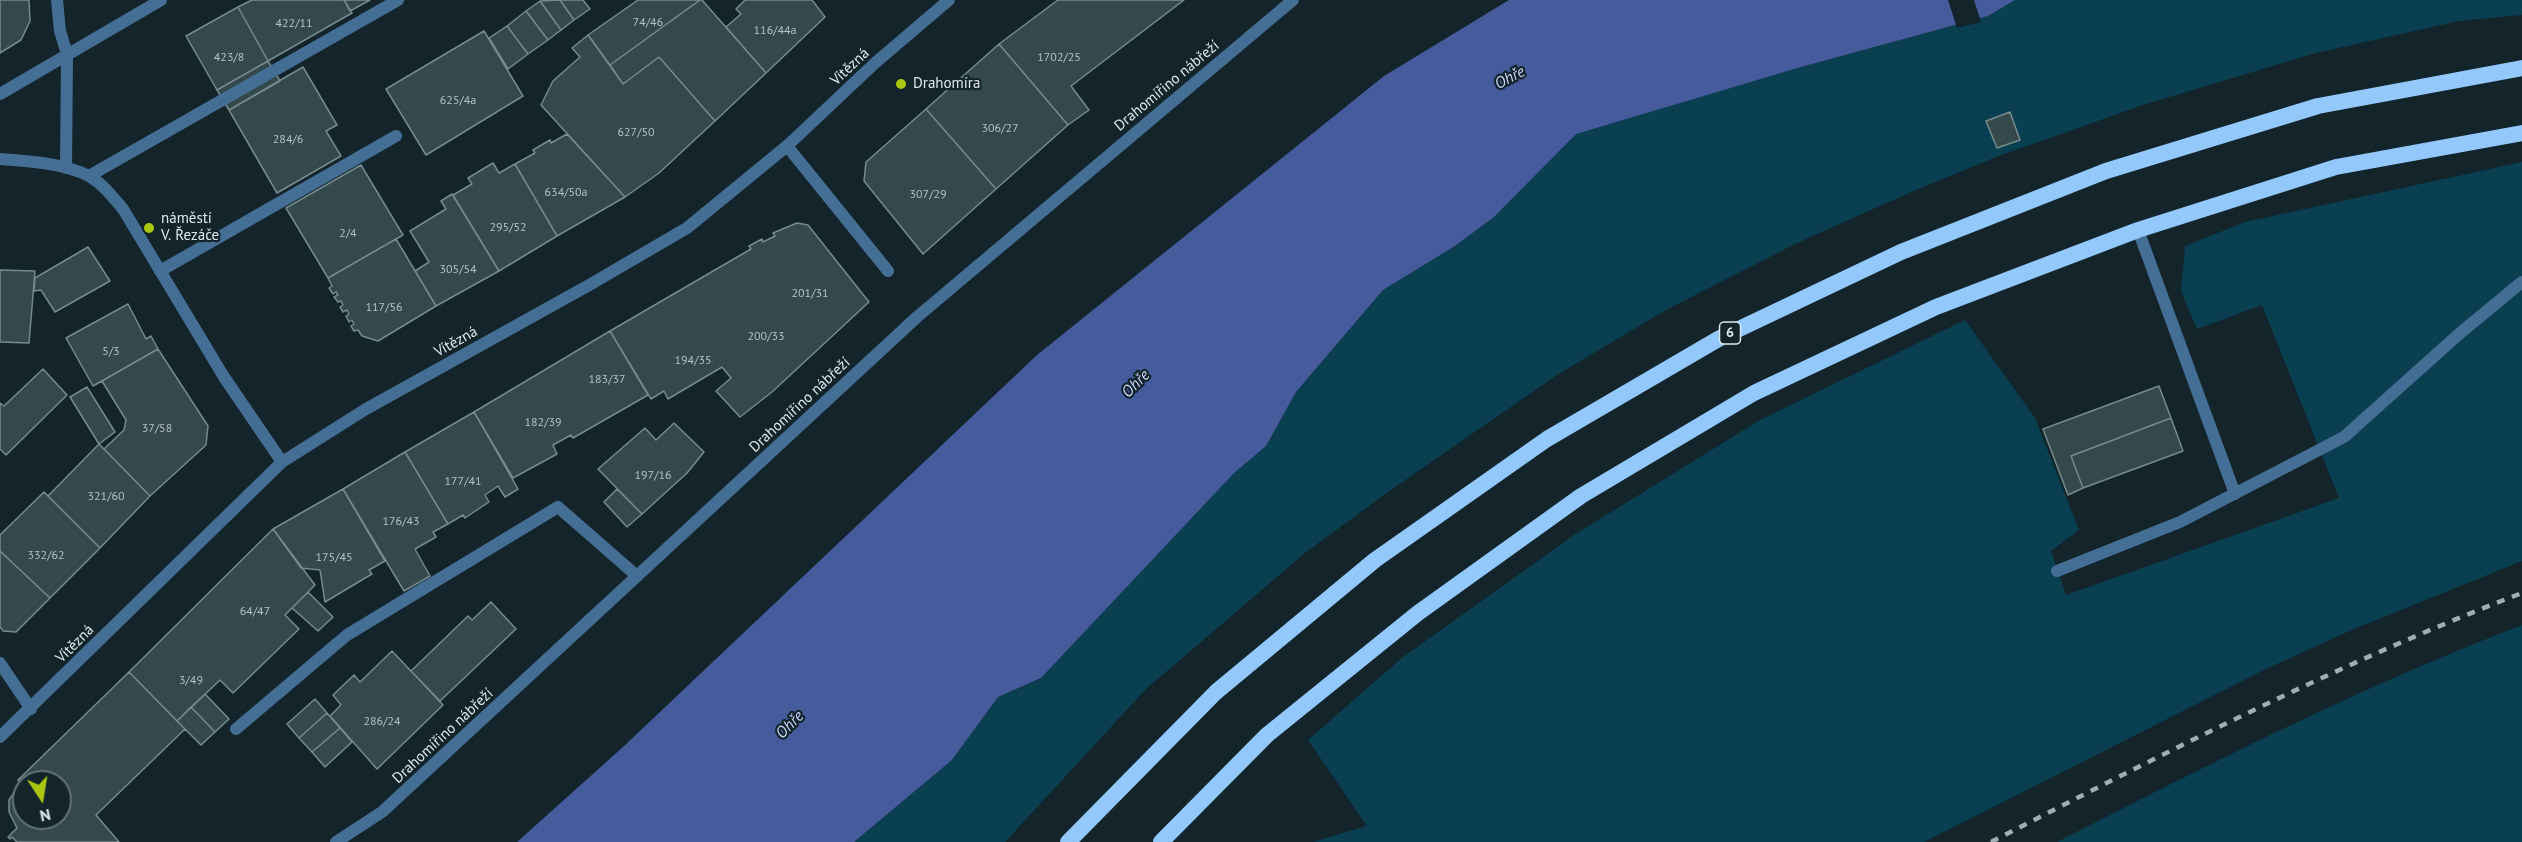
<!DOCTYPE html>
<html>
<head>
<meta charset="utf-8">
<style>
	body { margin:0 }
	#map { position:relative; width:2522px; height:842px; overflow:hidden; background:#13242b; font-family:"PT Sans",sans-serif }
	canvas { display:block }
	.north { position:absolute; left:12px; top:770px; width:60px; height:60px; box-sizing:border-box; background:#13242b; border:2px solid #647278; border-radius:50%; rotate:168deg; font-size:16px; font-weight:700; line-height:24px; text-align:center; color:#dde8ec }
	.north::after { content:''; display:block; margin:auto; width:21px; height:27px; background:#acc612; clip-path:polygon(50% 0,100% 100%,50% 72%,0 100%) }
</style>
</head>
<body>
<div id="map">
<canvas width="2522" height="842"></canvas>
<div class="north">N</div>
</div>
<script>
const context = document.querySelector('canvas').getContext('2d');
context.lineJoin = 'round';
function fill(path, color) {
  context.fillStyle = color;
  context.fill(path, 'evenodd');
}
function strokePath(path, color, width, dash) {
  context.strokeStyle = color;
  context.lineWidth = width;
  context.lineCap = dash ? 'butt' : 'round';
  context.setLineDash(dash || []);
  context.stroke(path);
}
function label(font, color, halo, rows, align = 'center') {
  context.font = font + ' "PT Sans",sans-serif';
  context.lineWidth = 4.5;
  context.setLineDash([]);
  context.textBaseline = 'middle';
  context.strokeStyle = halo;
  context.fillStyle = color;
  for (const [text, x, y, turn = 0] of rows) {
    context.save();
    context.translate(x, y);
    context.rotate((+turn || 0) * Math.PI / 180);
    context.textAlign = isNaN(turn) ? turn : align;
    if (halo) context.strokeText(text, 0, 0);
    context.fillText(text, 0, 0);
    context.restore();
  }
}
fill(new Path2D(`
	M2015 0H2522V15L2459 21 2316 53 2143 105 1996 157 1909 193 1795 244 1666 310 1557 375 1388 492 1305 553 1146 689 1005 842H854L952 760 998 697 1041 678 1234 472 1266 446 1296 392 1383 290 1455 246 1494 217 1576 133 1801 67 1988 16Z
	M2522 162V561L2354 629 2266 669 1924 842H1313L1367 826 1308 740 1403 657 1574 535 1760 420 1965 320 2035 418 2079 530 2051 551 2066 595 2339 498 2262 305 2197 329 2181 291 2185 246 2245 222Z
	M2522 625V842H2057C2209 764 2362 686 2522 625Z`), '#093f51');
fill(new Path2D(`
	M1509 0H2015L1988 16 1801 67 1576 134 1494 217 1455 246 1383 290 1296 392 1266 446 1234 473 1041 678 998 697 952 760 854 842H517L623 747 1037 355 1384 76Z`), '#465b9c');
fill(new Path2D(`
	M1948 0H1974L1981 22 1957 28Z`), '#13242b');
const building = new Path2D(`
	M0 0H29L30 21 21 40 0 53Z
	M252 0H344L352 13 268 61 238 7Z
	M344 0H370L350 11Z
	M560 0H583L590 9 574 20Z
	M560 0 574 20 561 30 540 1Z
	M638 0H700L610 65 588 35Z
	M700 0H702L766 73 715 121 659 57 623 84 610 65Z
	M745 0H812L825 17 766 73 726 27 741 14 736 9Z
	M1058 0H1184L1071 86 1089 110 1068 125 999 44Z
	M540 1 561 30 548 40 526 11Z
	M238 7 268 61 217 90 186 36Z
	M526 11 548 40 528 54 507 26Z
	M507 26 528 54 508 69 489 38Z
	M484 31 523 96 426 155 386 89Z
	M588 35 623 84 659 57 715 121 659 173 625 197 541 105 553 81 580 57 572 48Z
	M999 44 1068 125 996 189 926 109Z
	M268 61 280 81 229 110 217 90Z
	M303 67 337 125 326 131 341 156 277 193 229 110Z
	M926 109 996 189 923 254 864 181 866 162Z
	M2010 112 2020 140 1997 148 1986 121Z
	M567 134 625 197 557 236 515 164 535 153 533 150 550 140 551 143Z
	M493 163 499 173 515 164 557 236 499 271 453 195 472 184 468 178Z
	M361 165 403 235 328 278 286 208Z
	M452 194 499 271 436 306 415 271 429 262 410 231 446 209 441 201Z
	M797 223 808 225 869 302 772 392 740 417 716 391 731 378 722 367 668 399 664 391 651 399 610 331 751 249 749 246 762 239 763 242 775 236 773 233Z
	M396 239 436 306 378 341 362 336 358 330 354 331 351 326 354 324 352 320 349 322 346 316 349 314 347 310 343 312 340 307 343 305 341 301 338 302 334 297 338 295 336 292 333 294 329 288 332 286 328 278Z
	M88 247 110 281 55 312 41 290 34 291 35 278Z
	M0 270 35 271 29 343 0 342Z
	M128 304 146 339 151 336 158 349 93 386 66 338Z
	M610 331 648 395 573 438 571 435 553 445 557 454 513 478 474 412Z
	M158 349 208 426 206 445 150 496 104 449 124 430 126 420 102 381Z
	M43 369 67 395 6 455 0 449V403L4 406Z
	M2159 386 2171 418 2071 456 2083 488 2068 495 2043 429Z
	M87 387 115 432 99 444 70 397Z
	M474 412 518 489 505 497 498 486 485 495 489 502 465 518 463 515 448 524 405 452Z
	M2171 418 2183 451 2083 488 2071 456Z
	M674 423 704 452 687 473 642 514 598 469 645 428 656 440Z
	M99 444 150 496 100 548 48 496Z
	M405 452 448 524 433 532 436 537 415 549 430 576 404 591 343 489Z
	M343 489 385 561 369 570 372 574 325 602 320 570 301 568 273 529Z
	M617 489 642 514 627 527 604 502Z
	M44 492 100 548 50 598 0 551V535Z
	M273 529 315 585 285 615 299 629 233 693 220 680 177 721 129 672Z
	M0 551 50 598 16 632 3 631 0 627Z
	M308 592 333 617 318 631 292 608Z
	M491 602 516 629 440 701 411 671 468 616 472 620Z
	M392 651 443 705 377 769 330 716 341 705 333 695 354 675 360 682Z
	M129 672 185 729 96 815 119 842H17L12 837 10 839 8 837 17 828 9 812V800L20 784 18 780ZM24 782H60V818H24Z
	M205 694 229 719 215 732 191 707Z
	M315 699 327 713 299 738 287 724Z
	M191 707 215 732 201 745 177 721Z
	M327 713 340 728 312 752 299 738Z
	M340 728 352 742 325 767 312 752Z`);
fill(building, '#34494b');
strokePath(building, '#758b8e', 1.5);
strokePath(new Path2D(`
	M787 146 888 271
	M89 176 398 0
	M2138 230 2235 494
	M160 271 396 136
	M2057 571 2180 522 2344 437 2459 334 2522 282
	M236 729 347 635 558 507 637 576`), '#456e94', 12);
strokePath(new Path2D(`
	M57 0 60 31 67 54 66 168
	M0 94 161 0
	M0 159C29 161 63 163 89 176 103 184 113 197 123 209L224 377 282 462
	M0 663 31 709`), '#456e94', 12);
strokePath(new Path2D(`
	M0 737 282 462 366 409 591 284 687 228 787 146 875 63 949 0
	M336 842 382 812 917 317 1293 0`), '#456e94', 12);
strokePath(new Path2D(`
	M1068 842 1216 692 1375 560 1547 439 1720 338 1901 252 2106 171 2318 106 2522 68
	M1161 842 1267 735 1418 613 1581 496 1754 393 1936 307 2138 230 2336 167 2522 133`), '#92c8fa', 16);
strokePath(new Path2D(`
	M1991 842C2165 753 2339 663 2522 593`), '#a1adb2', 4.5, [8, 8]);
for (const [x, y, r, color] of [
	[901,84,6,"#acc612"],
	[149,228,6,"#acc612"]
]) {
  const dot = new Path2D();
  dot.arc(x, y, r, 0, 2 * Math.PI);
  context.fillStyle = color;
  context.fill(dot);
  strokePath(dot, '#13242b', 2);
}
label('12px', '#b3c0c4', null, [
	["74/46",648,23],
	["422/11",294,24],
	["116/44a",775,31],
	["423/8",229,58],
	["1702/25",1059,58],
	["625/4a",458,101],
	["306/27",1000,129],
	["627/50",636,133],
	["284/6",288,140],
	["634/50a",566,193],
	["307/29",928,195],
	["295/52",508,228],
	["2/4",348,234],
	["305/54",458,270],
	["201/31",810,294],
	["117/56",384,308],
	["200/33",766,337],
	["5/3",111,352],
	["194/35",693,361],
	["183/37",607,380],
	["182/39",543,423],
	["37/58",157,429],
	["197/16",653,476],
	["177/41",463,482],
	["321/60",106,497],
	["176/43",401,522],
	["332/62",46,556],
	["175/45",334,558],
	["64/47",255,612],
	["3/49",191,681],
	["286/24",382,722]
]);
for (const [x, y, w] of [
	[1730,333,21]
]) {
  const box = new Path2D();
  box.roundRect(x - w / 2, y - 11, w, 22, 4.5);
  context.fillStyle = '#13242b';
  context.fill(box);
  strokePath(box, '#dde8ec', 1.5);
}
label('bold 14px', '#dde8ec', null, [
	["6",1730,333]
]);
label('15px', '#dde8ec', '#13242b', [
	["Vítězná",850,67,-43],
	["Drahomířino nábřeží",1167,86,-40],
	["Vítězná",456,342,-29],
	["Drahomířino nábřeží",800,405,-43],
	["Vítězná",75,644,-45],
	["Drahomířino nábřeží",443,736,-43]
]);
label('15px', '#dde8ec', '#13242b', [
	["Drahomíra",913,84],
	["náměstí",161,219],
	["V. Řezáče",161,236]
], 'left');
label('italic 16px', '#c5d3f9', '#13242b', [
	["Ohře",1510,78,-28],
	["Ohře",1136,384,-45],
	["Ohře",790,725,-45]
]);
</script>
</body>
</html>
